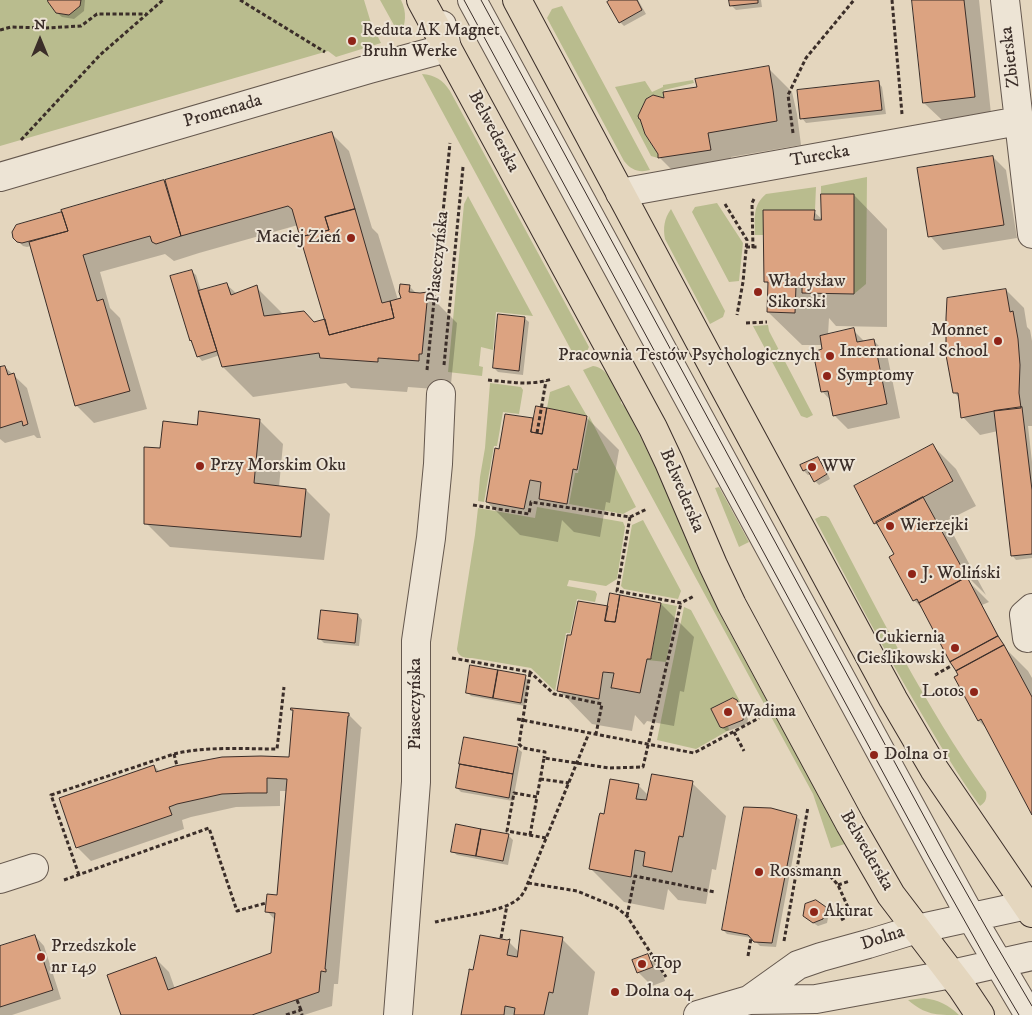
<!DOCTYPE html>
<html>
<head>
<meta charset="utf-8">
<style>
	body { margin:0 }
	#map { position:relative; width:1032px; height:1015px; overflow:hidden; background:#e4d6be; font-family:"IM FELL DW Pica",serif }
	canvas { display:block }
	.north { position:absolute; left:15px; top:15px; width:50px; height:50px; -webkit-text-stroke:4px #ede4d5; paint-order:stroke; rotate:0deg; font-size:14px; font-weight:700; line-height:20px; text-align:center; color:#3b2e29 }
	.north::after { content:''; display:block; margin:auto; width:18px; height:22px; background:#3b2e29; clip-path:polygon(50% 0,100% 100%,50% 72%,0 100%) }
</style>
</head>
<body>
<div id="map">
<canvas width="1032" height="1015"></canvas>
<div class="north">N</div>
</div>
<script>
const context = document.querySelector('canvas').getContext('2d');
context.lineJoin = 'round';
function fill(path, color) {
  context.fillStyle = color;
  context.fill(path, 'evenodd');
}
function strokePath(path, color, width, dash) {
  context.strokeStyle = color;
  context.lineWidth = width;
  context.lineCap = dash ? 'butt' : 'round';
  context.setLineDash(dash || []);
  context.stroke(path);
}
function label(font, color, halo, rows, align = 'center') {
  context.font = font + ' "IM FELL DW Pica",serif';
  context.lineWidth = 4;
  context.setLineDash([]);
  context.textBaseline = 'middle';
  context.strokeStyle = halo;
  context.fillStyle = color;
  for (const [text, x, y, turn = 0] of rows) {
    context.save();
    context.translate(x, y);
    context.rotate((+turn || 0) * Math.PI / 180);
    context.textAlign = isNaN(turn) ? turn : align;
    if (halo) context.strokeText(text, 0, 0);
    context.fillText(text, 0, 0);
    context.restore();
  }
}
fill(new Path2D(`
	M0 0H364L371 23 381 43 336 57 328 51 0 146Z
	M380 0H401C407 12 406 24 400 36Z
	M562 6 650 170C639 173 631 170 624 161L547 18 552 9Z
	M422 74C435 75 443 80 450 91L589 347 586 353 576 359Z
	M693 80 694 83 664 90 663 93 664 98 653 95 646 99 638 116 639 119H640L645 134 658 154V158L651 156 615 87 645 81 652 92 663 87V85Z
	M867 177 866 284 854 294V194H821V186Z
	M816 187 815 210 763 235H755C755 218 752 206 766 194Z
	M468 196 533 316 496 312 493 350 481 347 479 366 483 367 482 376 448 372 464 204Z
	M717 203 743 243 739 281 729 282 692 212 695 207Z
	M671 209 725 311 723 317 710 324 665 239C663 228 664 219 671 209Z
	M768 325 769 331 813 415 807 418 801 416 753 326Z
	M593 366C609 368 614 387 621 400V403L626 408 656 468 700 572 722 618 845 844 831 848 813 794 583 370Z
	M490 383 521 387 523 390 519 414 503 412 497 446H494L484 502 478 501 480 477 485 448Z
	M569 385 587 416 547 408 550 392Z
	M589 416 636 507 623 514 569 504 575 473H578Z
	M719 487 749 542 739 547 715 488Z
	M537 507 623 522 625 527 617 579 606 586 569 580 567 586 595 591 597 594 595 602 577 599 570 633H566L555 691 531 668 472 658C464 658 458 657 457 649L475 535 478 508 535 518Z
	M821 516H826L829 518C878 611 925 706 986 792 987 798 986 802 980 806 957 774 937 740 917 706 881 645 848 581 815 519Z
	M643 520 681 591 678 599 624 589 621 586 632 525Z
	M661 603 677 606 666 662 647 660V659H651Z
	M684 607 691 610 745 711 744 714 737 700 733 698 711 709 720 727 723 728 728 726 729 730 696 749 657 740Z
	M924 998C938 1000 949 1005 959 1015 935 1015 926 1015 908 1000Z`), '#b9bc8e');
fill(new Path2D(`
	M50 0H85L84 11 74 19 62 17 57 13Z
	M613 0H638L646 14 624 26 620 22Z
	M731 0H761L762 7 736 10 731 5Z
	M913 0H979L991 114 942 120 924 103Z
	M768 68 792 92 797 114 801 145 731 157 734 174 684 182 660 158 659 154 665 100 698 88Z
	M878 82 882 87 886 114 806 123 802 118Z
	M332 134 349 151 372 228 378 234 398 300 403 299 409 286 417 294 427 293 457 323 451 384 449 383 448 390 408 387 407 392 351 388 346 383 253 397 223 367 220 355 202 361 198 356 193 342 191 340V271L196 275 201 291 226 284 237 294 256 287 284 315 314 323H327L298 225 199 253 174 261 165 254 100 272 110 308 120 318 147 409 94 423 77 406 31 246 27 247 23 246 14 237 61 213 63 211Z
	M993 157 1006 170 1017 238 943 250 930 236Z
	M854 195 887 229V327L836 326 829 318 828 335 853 330 865 342 873 340 887 354 900 418 848 429 834 415 831 401 822 391 824 350 823 345H802L768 312 769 285 765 281 814 212 823 220Z
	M1006 290 1024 308 1027 327 1030 330 1032 341V426H1028L1032 462V558L1016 560 1012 555 998 431 980 435 963 417 960 399 954 392Z
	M524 318 529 322 523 375 498 372 494 368Z
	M5 367 27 388 41 438H37L34 435 5 443 0 439V369Z
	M506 415 533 419 534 420 586 417 619 450 610 503 606 502 600 537 574 532 562 520 558 542 520 535 487 502 500 450Z
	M259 420 283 444 279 487 306 490 330 514 324 560 170 547 146 523 198 426Z
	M932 445 956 469 976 506 946 521 986 595 963 572 961 574 989 602 982 605 1002 642 1008 651 1028 671 1032 678V812L989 731 979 721 959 675 924 610 914 600 896 555 882 530 875 523Z
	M818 458 822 462 830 479 819 485 815 481 811 474 808 475 804 471 801 466Z
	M661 604 694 637 684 692 680 691 674 726 647 721 644 725 635 715 632 731 592 724 559 690 572 637 609 608Z
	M358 615 362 620 359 646 324 643 320 639Z
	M525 677 529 681 525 706 471 696 467 692Z
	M736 701 741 705 748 719 747 724 728 731H726L721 726Z
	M349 715 362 728 361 729 338 984H334L332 1006 304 1015H122L156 959 169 972 175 989 272 954 275 920 267 911 278 896 287 791H280V806L236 807 191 817 182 820 184 829 91 861 77 847 154 766 160 772 290 759Z
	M517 748 522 752 513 801 461 792 457 788Z
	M692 783 726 816 716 870 712 869 706 904 678 900 668 889 664 910 624 902 590 868 605 816 638 785 649 796Z
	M796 816 800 820 776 947 760 946 752 938 727 934 723 930Z
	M508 835 513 840 508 865 457 855 452 851Z
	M825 908 829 913 827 923 818 926 809 920Z
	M35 936 44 946 61 999 12 1015H0V948Z
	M562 939 595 972 588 1015H462L474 971 509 942 519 952Z
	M647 955 661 969 665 981 652 986 638 972Z`), '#0003');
const building = new Path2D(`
	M48 0H81L80 6 69 15 56 13 48 2Z
	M610 0H637L642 10 619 23 607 2Z
	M729 0H758V3L730 6Z
	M912 0H964L975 97 923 103Z
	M769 66 773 90 777 121 708 133 711 150 658 158V154L645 134 640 119H639L638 116 646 99 653 95 664 98 663 92 697 87 695 79Z
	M879 81 882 110 800 119 797 90Z
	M332 132 355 209 325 217 329 230 300 237 292 209 288 206 181 236 165 180Z
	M993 156 1004 225 928 237 917 168Z
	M164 180 181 236 156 244 152 242 150 236 83 255 97 301 103 299 130 391 75 406 29 242 68 231 61 210Z
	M821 194H854V294L802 293V286H796L795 313 767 312 768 282H764L763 210H815L814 220H821Z
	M355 209 382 303 390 301 394 318 329 335 300 237 329 230 325 217Z
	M62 212 68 231 22 243 17 242 13 238 12 232 16 225Z
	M192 270 217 351 197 357 191 340 190 341 170 276Z
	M227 283 231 295 257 285 264 316 304 311 314 322 325 319 329 335 394 318 390 301 401 298 399 292 400 284 410 285 409 292 420 293 428 292 422 354H419V361L378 358V362L320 358 319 353 222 367 198 291Z
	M1006 289 1010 312 1013 311 1018 339 1020 365 1019 393 1021 408 994 411 961 418 958 393H953L946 355V318L947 298Z
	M498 314 525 317 519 371 493 368Z
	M854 328 857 342 874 339 887 404 833 416 828 391 821 392 813 352 822 349 820 336Z
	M5 366 8 375 14 373 28 424 23 426 22 421 0 428V367Z
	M536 406 547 408 542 434 531 432Z
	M1022 407 1032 490V554L1011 556 994 411Z
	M547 408 587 416 577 470 573 469 567 504 539 499 541 482 530 480 524 509 486 502 495 448 499 449 505 414 533 418 531 432 542 434Z
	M199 411 260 419 254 483 306 489 301 537 144 524V447L160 448 163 421 197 425Z
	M933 444 953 481 874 524 854 486Z
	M818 457 827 474 814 482 807 469 803 471 800 465Z
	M923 497 967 577 919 603 917 599 913 601 889 557 894 554 876 522Z
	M967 577 998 636 950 662 919 603Z
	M610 593 620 595 615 622 605 621Z
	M620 595 661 603 651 657V659H647L640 693 613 688H611L614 673 603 672 599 699 557 691 567 637V635H571L578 601 608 606 605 621 615 622Z
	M321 610 358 614 355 643 318 639Z
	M998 636 1004 645 956 671 950 662Z
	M1004 645 1032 697V815L981 719 978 721 954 677 958 675 956 671Z
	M470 665 498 670 493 698 466 693Z
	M498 670 526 675 521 703 493 698Z
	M733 698 737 700 744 714 743 720 723 728 720 727 711 709Z
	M291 708 349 713V716H348L325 969H326V972L321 971 319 992 252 1015H121L107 975 156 957 168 990 271 953 275 913 265 912 267 894 277 895 287 779 267 778V793H248L222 794 177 804 169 807 172 815 76 848 59 798 154 765 156 772 175 766 222 757 261 756 289 757 293 710H291Z
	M464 737 518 747 513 774 459 764Z
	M460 764 513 774 509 798 456 788Z
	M652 774 693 781 683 837 679 836 672 872 643 866 645 852 635 850 631 877 589 869 599 816 600 813 604 814 610 779 639 784 636 799 646 800Z
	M744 807 771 808 797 815 772 943 754 942 748 935 722 930Z
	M456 824 481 829 476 856 451 852Z
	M481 829 509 834 503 861 476 856Z
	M816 900 826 907 823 919 813 923 803 916 805 904Z
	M521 930 563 937 553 993 549 992 544 1015H514L515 1008 505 1006 504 1015H461L469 971V969L473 970 480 935 507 940 510 939 507 955 517 957Z
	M35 935 53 990 0 1007V946Z
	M648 954 653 967 637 973 632 960Z`);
fill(building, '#dca381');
strokePath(building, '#3b2e29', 1);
const minor = new Path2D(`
	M472 0 938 857 971 917 1029 1015
	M1005 0 1032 234
	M0 177 369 69 447 48 442 25
	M620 193 1019 121
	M1027 638 1024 615 1032 608
	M0 879 34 868
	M749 1000 798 965 821 957 868 944 917 929 1032 904
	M398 1015 416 782V641L431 538 438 464 441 394
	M698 1015 749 1000 816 999 952 974 1032 956`);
const major = new Path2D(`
	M421 0 653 428 669 462 713 565 732 605 850 824 891 895 962 988 980 1015
	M517 0 722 383 893 699 934 769 1032 913`);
strokePath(minor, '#65584e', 30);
strokePath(major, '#3b2e29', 30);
strokePath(new Path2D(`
	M240 0 325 52
	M892 0 902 114
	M0 30 11 27 46 28 81 26 97 14H147
	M793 133 788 95 806 58 854 0
	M21 140 100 55 163 0
	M725 204 747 240 743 282 737 315
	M746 247H759
	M753 248 752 203 754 199
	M746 323 767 322
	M444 365 463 167
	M427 370 450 143
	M488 380C510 382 530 386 552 379
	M537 433 546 381
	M473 505 529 514 531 502 630 517 647 509
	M630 517 617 591 681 603 694 596
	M452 658 530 672 554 694 602 704 596 734
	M530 673 519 744 523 748 545 752 544 758
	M935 675 951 666
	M517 719 694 753 759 718
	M734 732 744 751
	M174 754 177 766
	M540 779 569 783
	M530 835 537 797
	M546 838 507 831 514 793 537 797 544 758 609 768 643 767 681 603
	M79 875 51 795 174 754C207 746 243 749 277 749L284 687
	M830 876 838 885 851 914
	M64 880 209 828 237 911 266 903
	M528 883 577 891 616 907 627 916 666 977
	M838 885 850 881
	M627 916 635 876 715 892
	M841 920 851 914
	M435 922C455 917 504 912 518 899 521 897 523 893 525 890L589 733
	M501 938 507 905
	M784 941 808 807
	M748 956 751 938
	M297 1000 301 1010
	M286 1015 301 1010 302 1015`), '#3b2e29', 3, [4, 2.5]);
strokePath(minor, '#ede4d5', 28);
strokePath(major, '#e4d6be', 28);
strokePath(new Path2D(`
	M464 0 930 859 990 966 1019 1015
	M481 0 945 855 992 938 1032 1006`), '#3b2e29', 1);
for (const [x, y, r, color] of [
	[352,41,5,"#8f2418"],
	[351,238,5,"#8f2418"],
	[758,292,5,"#8f2418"],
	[998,341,5,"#8f2418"],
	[830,356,5,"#8f2418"],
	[827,376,5,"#8f2418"],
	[200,466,5,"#8f2418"],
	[812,467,5,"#8f2418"],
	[890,526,5,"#8f2418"],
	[912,574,5,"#8f2418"],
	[955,648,5,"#8f2418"],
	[974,692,5,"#8f2418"],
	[728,712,5,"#8f2418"],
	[874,755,5,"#8f2418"],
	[759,872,5,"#8f2418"],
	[814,912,5,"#8f2418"],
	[41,957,5,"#8f2418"],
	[642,964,5,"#8f2418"],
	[615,992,5,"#8f2418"]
]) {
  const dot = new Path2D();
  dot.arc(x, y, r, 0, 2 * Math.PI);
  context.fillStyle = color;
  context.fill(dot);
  strokePath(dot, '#ede4d5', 2);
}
label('18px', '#3b2e29', '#ede4d5', [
	["Reduta AK Magnet",362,31],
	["Bruhn Werke",362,52],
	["Maciej Zień",341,238,"right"],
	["Władysław",768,282],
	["Sikorski",768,303],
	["Monnet",988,331,"right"],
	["International School",988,352,"right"],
	["Pracownia Testów Psychologicznych",820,356,"right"],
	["Symptomy",837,376],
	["Przy Morskim Oku",210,466],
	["WW",822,467],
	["Wierzejki",900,526],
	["J. Woliński",922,574],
	["Cukiernia",945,638,"right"],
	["Cieślikowski",945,659,"right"],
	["Lotos",964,692,"right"],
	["Wadima",738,712],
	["Dolna 01",884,755],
	["Rossmann",769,872],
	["Akurat",824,912],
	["Przedszkole",51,947],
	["nr 149",51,968],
	["Top",652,964],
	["Dolna 04",625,992]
], 'left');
label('18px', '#3b2e29', '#ede4d5', [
	["Zbierska",1011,57,-97],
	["Promenada",223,112,-16],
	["Belwederska",493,132,62],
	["Turecka",820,157,-10],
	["Piaseczyńska",439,257,-84],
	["Belwederska",681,491,67],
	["Piaseczyńska",416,704,-90],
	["Belwederska",866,851,60],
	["Dolna",883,939,-18]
]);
</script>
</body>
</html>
